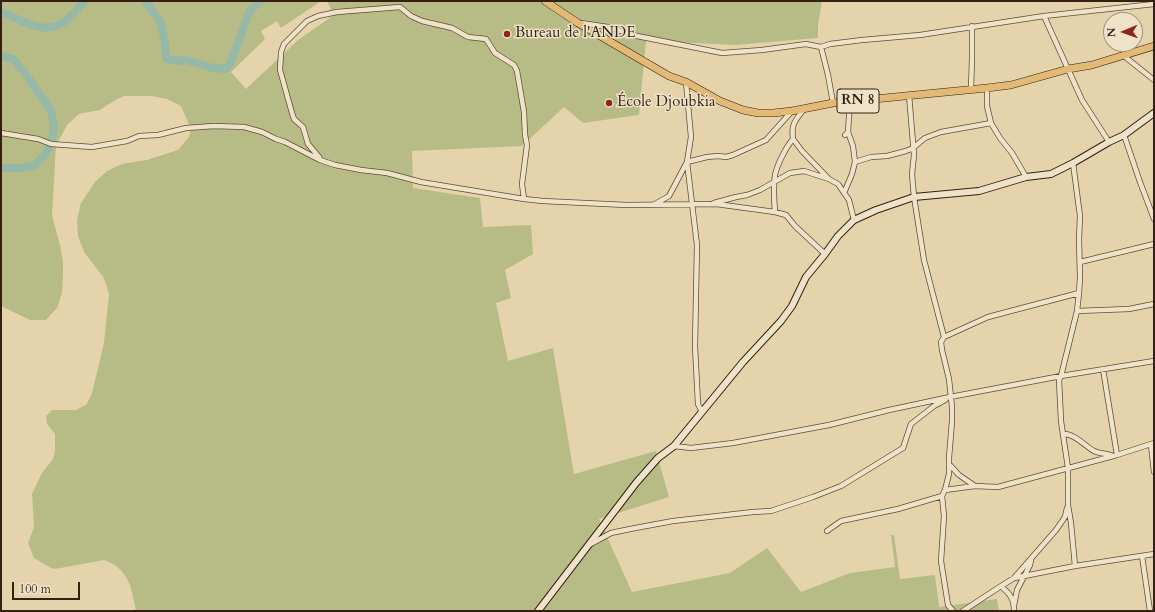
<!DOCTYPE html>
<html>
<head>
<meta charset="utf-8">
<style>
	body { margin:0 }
	#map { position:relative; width:1155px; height:612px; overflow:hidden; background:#e5d4ab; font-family:Cardo,serif }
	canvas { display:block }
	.frame { position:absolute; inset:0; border:2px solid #351e12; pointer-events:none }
	.north { position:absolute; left:1103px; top:12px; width:40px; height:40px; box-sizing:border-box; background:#eee3c8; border:1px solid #a4947f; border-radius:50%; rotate:268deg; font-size:11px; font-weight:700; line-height:16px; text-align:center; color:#351e12 }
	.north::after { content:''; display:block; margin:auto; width:14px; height:18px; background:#8f2418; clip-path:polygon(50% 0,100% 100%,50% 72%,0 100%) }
	.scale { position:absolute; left:12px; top:582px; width:68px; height:18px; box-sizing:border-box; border:2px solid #351e12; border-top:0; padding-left:5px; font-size:12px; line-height:14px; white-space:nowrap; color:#351e12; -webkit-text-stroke:3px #eee3c8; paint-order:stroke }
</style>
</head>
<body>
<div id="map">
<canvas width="1155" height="612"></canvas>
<div class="frame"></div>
<div class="north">N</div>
<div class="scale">100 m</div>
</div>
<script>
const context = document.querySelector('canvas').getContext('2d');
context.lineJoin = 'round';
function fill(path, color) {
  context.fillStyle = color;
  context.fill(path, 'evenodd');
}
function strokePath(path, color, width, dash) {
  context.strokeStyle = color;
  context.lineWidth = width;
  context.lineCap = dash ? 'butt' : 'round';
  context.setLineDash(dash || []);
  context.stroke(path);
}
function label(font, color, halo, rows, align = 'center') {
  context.font = font + ' Cardo,serif';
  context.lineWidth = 3;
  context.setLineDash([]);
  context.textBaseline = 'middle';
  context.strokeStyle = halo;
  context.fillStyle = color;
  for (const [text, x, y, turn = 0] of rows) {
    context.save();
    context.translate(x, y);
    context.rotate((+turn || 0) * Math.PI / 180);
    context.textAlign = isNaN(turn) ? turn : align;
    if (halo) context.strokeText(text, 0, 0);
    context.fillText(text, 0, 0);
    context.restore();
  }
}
fill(new Path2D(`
	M1 1H321L281 28 277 21 261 31 265 39 231 72 246 89 298 40 334 15 327 1H822L818 25V38L736 45 646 41 639 115 583 123 564 107 522 146 412 151 413 188 480 198 483 227 531 225 533 254 505 270 511 298 496 303 508 361 553 348 574 474 656 451 669 497 599 519 632 592 730 573 767 548 801 592 850 573 895 567 891 535H894L900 579 935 575 939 607 997 599 999 611H136C131 587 130 570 104 560L55 569 51 568 34 558 28 543 34 527 32 494 42 473 53 459 55 451V434L47 424 46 416 52 410H76L87 404 92 393 104 343 109 294 104 278 84 252 78 236 77 220 81 203 95 182 107 171 122 164 147 160 178 150 189 137 191 129 181 106 167 99 151 96H124L117 99 100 110 79 114 67 125 56 146 52 215 60 245 63 261V277L62 293 57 308 46 320H30L1 306Z`), '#b7bc87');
strokePath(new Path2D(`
	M145 1 160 21 165 43 166 58 171 60 177 61 186 60 213 68 226 69 231 62 249 12 260 1
	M1 12C23 20 43 37 65 21 72 16 79 7 85 1
	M1 56 13 59 25 73 51 111 54 127 51 144 46 153 35 165 21 168H1`), '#96b8a6', 8);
const street = new Path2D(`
	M1044 16 1082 100 1109 142
	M581 23 608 27 637 36 722 53 762 50 806 44 821 47 830 44 862 40 920 35 1044 16 1154 4
	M821 47 828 75 833 103
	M1124 56 1154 80
	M686 82 691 137 687 162 697 245 695 346 698 404 702 412
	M987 88V106L991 123 1000 138 1012 153 1026 177
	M971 90 972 57V26
	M909 95 914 155 912 174 914 197 924 260 944 337 941 342 942 350 949 379 952 407V421L949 458V474L945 490 942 496 944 516 941 561 948 605 953 611
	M848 132 853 146 855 162
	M1 133 38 139 51 144 92 147 127 141 139 136 158 135 186 128 214 126 244 127 262 132 276 139 285 142 320 160 335 165 361 170 387 173 421 182 451 187 524 199 543 201 627 205 716 204 775 212 786 215 795 226 825 254
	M845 135 848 132 850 101
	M1124 135 1140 182 1154 219
	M793 139 802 151 829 179 838 184 849 200 854 220
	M320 160 319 157 308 144 303 127 294 119 292 113 280 70 281 52 284 44 307 21 318 16 337 12 400 7 411 16 422 21 452 28 468 37 486 39 495 53 514 65 517 71 524 112 525 135 527 145 522 184 524 199
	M1073 163 1080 216 1079 239 1080 278 1079 293 1077 311 1061 376 1059 380 1061 421 1068 468V505L1071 523 1075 566
	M844 193 852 174 855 162 871 157 887 156 906 151 913 148 925 138 941 132 991 123
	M714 203 736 197 747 195 760 190 790 173 804 171 829 179
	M655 204 669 196 687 162 707 157 718 156 726 157 733 155 766 140 792 111
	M775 212C774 200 773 187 775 175 777 165 786 147 793 139 791 124 795 121 804 109
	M1080 262 1154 244
	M1077 311 1129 309 1154 304
	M944 337 988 317 1079 293
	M1103 369 1117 455
	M1063 434C1074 433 1085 446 1094 451 1100 454 1107 453 1113 456
	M1151 445 1154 472
	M674 446 691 448 733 443 829 425 889 410 950 397 1061 376 1154 361
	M949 464 959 475 975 486
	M945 490 975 486 998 487 1117 455 1154 443
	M827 531 841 521 898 509 942 496
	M589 545 611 533 630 529 673 521 753 512 771 511 813 497 841 486 903 448 911 424 934 406 945 400
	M1142 556 1150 611
	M1014 578 1075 566 1154 554
	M1003 588C1011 595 1014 600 1014 611
	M1014 605 1017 590 1030 565 1031 560
	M963 611 998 588 1014 578 1056 530 1065 517 1067 508`);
const secondary = new Path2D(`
	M538 611 636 483 658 458 674 446 743 362 781 321 792 306 806 277 825 254 838 236 854 220 876 210 914 197 979 191 1026 177 1051 174 1073 163 1109 142 1124 135 1154 113`);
const primary = new Path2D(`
	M545 1 578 23 669 76 686 82 720 101 743 110 758 113H773L792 111 833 103 987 88 1011 85 1068 69 1092 65 1154 46`);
strokePath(street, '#614c38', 6);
strokePath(secondary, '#351e12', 8);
strokePath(primary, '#351e12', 8);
strokePath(street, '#eee3c8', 4.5);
strokePath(secondary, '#eee3c8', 6);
strokePath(primary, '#e2ba76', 7);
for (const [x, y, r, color] of [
	[507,34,4,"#8f2418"],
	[609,103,4,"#8f2418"]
]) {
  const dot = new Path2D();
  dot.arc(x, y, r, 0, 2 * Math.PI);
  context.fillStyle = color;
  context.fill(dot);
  strokePath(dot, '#eee3c8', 1.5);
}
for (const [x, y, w] of [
	[858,101,42]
]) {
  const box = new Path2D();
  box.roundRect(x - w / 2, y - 12, w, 24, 3);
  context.fillStyle = '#eee3c8';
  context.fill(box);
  strokePath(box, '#351e12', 1);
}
label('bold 14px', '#351e12', null, [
	["RN 8",858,101]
]);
label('15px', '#351e12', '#eee3c8', [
	["Bureau de l'ANDE",515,34],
	["École Djoubkia",617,103]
], 'left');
</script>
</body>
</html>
